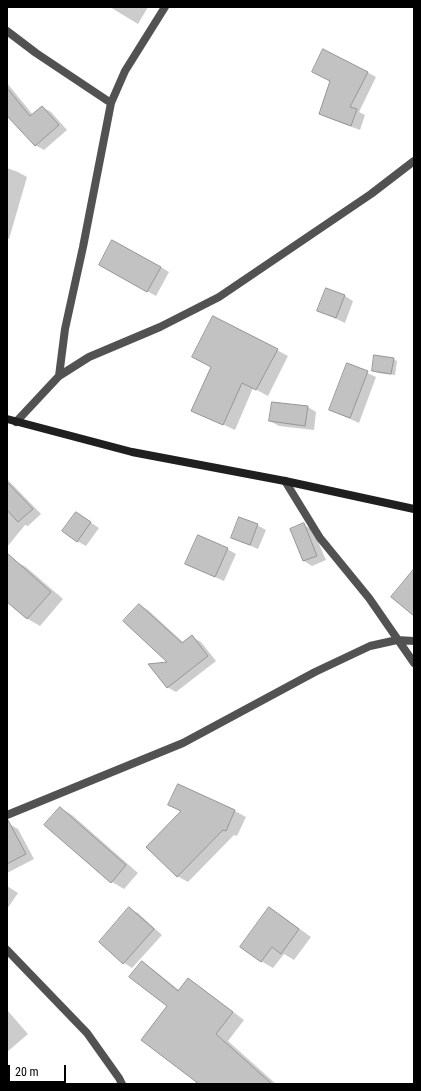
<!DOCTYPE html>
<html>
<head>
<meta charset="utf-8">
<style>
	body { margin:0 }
	#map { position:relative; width:421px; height:1091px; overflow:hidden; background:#fff; font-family:"Roboto Condensed",sans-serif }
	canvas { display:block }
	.frame { position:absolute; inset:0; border:8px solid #000; pointer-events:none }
	.scale { position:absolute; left:8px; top:1065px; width:58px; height:18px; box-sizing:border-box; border:2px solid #000; border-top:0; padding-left:5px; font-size:12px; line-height:14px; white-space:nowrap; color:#000; -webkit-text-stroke:3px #fff; paint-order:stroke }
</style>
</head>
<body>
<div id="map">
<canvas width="421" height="1091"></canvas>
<div class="frame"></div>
<div class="scale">20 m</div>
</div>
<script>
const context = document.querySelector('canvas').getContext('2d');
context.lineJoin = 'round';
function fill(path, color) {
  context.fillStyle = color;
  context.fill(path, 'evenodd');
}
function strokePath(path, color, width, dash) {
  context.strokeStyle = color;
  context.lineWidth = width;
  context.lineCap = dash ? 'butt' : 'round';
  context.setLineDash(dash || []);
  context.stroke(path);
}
fill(new Path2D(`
	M110 7H148L138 24Z
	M367 72 376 77 359 112 365 115 360 130 328 118 320 114Z
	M7 83 33 115 42 107 51 112 67 130 44 150 35 145 9 116 7 118Z
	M7 168 18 172 27 177 9 239 7 238Z
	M100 265 161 267 169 272 156 296Z
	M327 289 345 296 353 301 345 323 318 310Z
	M277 350 288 356 268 396 253 388 235 430 192 410Z
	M393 359 397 361 395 375 378 373 373 370Z
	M348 364 376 377 359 423 330 410Z
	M308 407 316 412 314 430 279 426 270 421Z
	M7 479 41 514 28 526 25 525 7 547Z
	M84 518 99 528 86 546 77 541Z
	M257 525 266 530 258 549 241 542 232 538Z
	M304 525 313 530 326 560 312 566 304 561 291 530Z
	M227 549 236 554 224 581 195 568Z
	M13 560 26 567 63 599 40 626 28 619 7 601V567Z
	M140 605 148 610 184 643 192 637 201 642 216 661 176 692 167 687 169 663Z
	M178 785 235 811 246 817 237 836 234 835 188 882 177 876 181 812 170 805Z
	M60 808 72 815 138 873 124 889 112 882Z
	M9 824 18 829 34 859 7 873V825Z
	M7 886 18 893 7 909Z
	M129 909 138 913 162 935 132 968 124 963Z
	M270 909 282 916 311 937 294 960 284 954 273 968 261 961Z
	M142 963 154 970 180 991 188 980 200 987 244 1020 228 1041 276 1084H194L197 1081 168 1006Z
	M7 1010 28 1034 7 1052Z`), '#0003');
const building = new Path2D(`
	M323 49 368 72 350 107 357 109 351 126 319 114 330 81 312 72Z
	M7 88 30 116 42 106 59 125 35 146 7 116Z
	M112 240 161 267 147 292 99 265Z
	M326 288 345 295 336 318 317 311Z
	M213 316 278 349 256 390 242 383 223 425 191 411 211 367 192 357Z
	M374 355 394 358 391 374 372 371Z
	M347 363 368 371 350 418 329 410Z
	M272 402 308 406 305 426 269 421Z
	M7 482 33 509 18 522 7 510Z
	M76 512 91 522 77 542 62 531Z
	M239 517 258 524 250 545 231 538Z
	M304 523 317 556 303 561 290 529Z
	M198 535 228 548 215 577 185 564Z
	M7 553 51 592 27 619 7 602Z
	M414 569V616L391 597Z
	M139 604 182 643 192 635 208 656 167 688 148 664 167 662 123 621Z
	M178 784 235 810 226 831 223 830 177 877 146 847 181 811 168 805Z
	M60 807 126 865 111 883 44 825Z
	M7 820H8L26 854 7 864Z
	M129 907 154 929 123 964 99 942Z
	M269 907 299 929 281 954 272 947 261 962 240 947Z
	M142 961 178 991 188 978 233 1012 216 1034 272 1084H199L141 1040 167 1006 129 977Z`);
fill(building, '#c2c2c2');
strokePath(building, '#969696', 1);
strokePath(new Path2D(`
	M7 31 36 53 111 103
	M59 376 65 329 83 247 111 103 125 71 165 7
	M16 422 59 376 89 357 160 327 219 297 371 194 414 161
	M285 481 320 538 369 598 414 663
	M7 815 183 743 315 672 370 646 397 640 414 641
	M7 950 87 1033 119 1078 122 1084`), '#525252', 8);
strokePath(new Path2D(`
	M7 419 132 452 285 481 414 509`), '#1f1f1f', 8);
</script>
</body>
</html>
